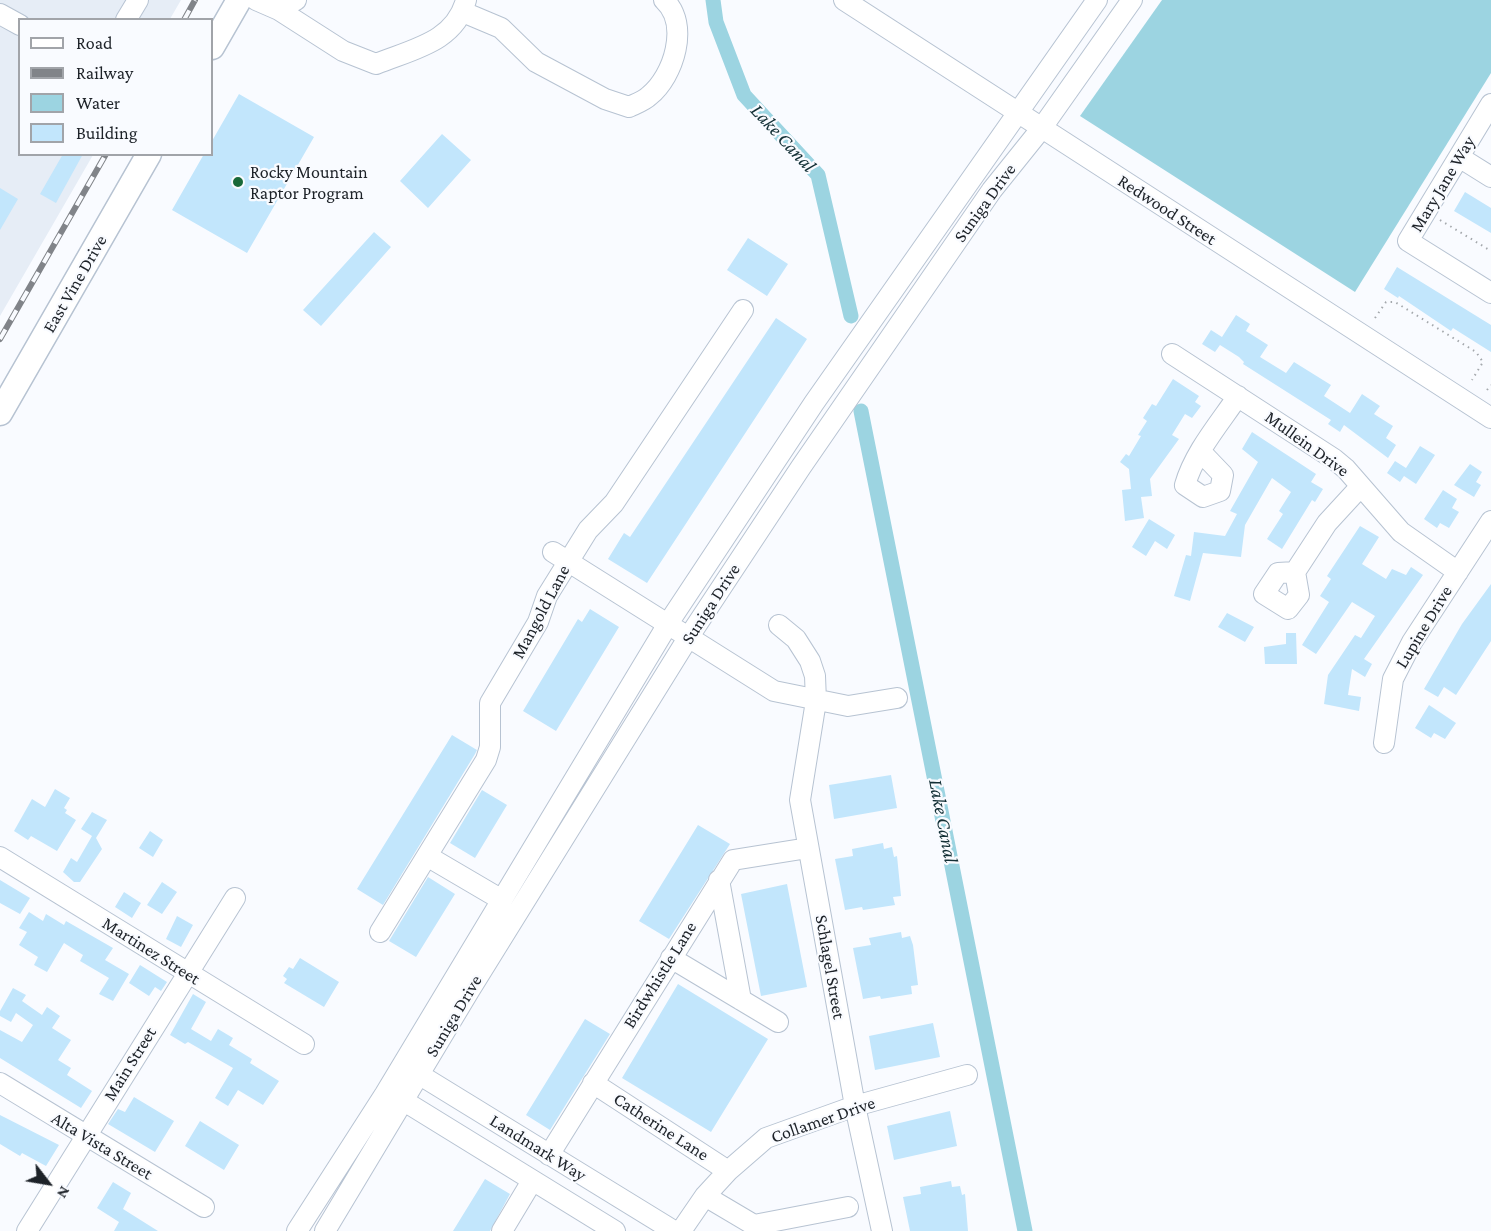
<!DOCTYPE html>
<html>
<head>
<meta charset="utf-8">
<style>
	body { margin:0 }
	#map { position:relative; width:1491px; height:1231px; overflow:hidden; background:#f9fbff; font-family:"Crimson Pro",serif }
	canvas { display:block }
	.legend { position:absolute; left:18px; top:18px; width:195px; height:138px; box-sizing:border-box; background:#f9fbff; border:2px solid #a1a4a9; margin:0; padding:8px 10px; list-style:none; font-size:18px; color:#1d2228 }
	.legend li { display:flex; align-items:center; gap:12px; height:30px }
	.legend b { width:30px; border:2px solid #a1a4a9 }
	.north { position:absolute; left:18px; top:1153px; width:60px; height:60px; -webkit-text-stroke:4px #f9fbff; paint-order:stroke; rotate:121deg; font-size:16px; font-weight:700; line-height:24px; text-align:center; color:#1d2228 }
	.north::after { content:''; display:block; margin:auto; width:21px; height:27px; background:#1d2228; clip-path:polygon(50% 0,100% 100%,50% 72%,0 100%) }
</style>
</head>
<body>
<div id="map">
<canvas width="1491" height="1231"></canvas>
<ul class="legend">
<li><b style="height:8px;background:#fff"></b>Road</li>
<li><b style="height:8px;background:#818489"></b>Railway</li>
<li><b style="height:16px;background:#9cd4e1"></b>Water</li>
<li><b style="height:16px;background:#c2e6fc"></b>Building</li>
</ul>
<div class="north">N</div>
</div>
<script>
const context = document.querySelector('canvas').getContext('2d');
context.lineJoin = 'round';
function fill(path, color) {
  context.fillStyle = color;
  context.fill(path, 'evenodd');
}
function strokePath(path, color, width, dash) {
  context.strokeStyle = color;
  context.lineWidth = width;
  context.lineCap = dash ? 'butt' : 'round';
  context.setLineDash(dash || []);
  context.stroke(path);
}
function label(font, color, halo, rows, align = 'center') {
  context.font = font + ' "Crimson Pro",serif';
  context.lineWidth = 4.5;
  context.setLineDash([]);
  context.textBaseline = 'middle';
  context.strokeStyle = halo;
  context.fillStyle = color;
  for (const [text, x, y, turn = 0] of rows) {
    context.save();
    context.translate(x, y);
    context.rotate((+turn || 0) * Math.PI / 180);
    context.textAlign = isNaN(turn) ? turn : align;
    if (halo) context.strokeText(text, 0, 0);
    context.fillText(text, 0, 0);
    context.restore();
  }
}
fill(new Path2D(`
	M0 0H181L170 19 20 20V154L93 155 0 316Z`), '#e6edf6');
fill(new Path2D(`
	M1162 0H1491V73L1355 292 1080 116Z`), '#9cd4e1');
strokePath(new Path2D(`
	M713 0 716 22 744 95 818 175 851 316
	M861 411 1025 1231`), '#9cd4e1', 15);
fill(new Path2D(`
	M239 94 314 137 247 253 172 210 204 154H212V141Z
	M442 134 471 160 428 208 400 181Z
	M63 154H83L56 203 40 194Z
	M0 188 18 199 0 230Z
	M1465 192 1491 208V233L1454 211Z
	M374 232 391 247 321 326 303 310Z
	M748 238 788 264 767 296 727 270Z
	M1397 267 1491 325V352L1453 328 1451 331 1399 296 1398 298 1384 289Z
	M1236 315 1250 324 1246 331 1268 345 1260 357 1286 373 1294 362 1331 385 1324 396 1350 413 1362 394 1380 406 1374 414 1393 426 1386 438 1396 445 1388 458 1344 425 1340 432 1328 424 1331 420 1243 364 1244 362 1239 357 1220 345 1215 352 1202 344 1211 330 1222 337Z
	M776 318 807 339 647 583 608 559 624 533 630 537Z
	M1173 379 1199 396 1195 402 1201 406 1192 418 1185 414 1172 435 1179 439 1150 479 1152 496 1141 497 1144 518 1125 521 1122 490 1131 489 1129 469 1120 462 1126 454 1129 456 1141 436 1138 435 1147 421 1143 418 1152 404 1156 406Z
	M1252 432 1316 474 1311 482 1323 489 1315 502 1312 500 1282 549 1267 539 1283 514 1279 511 1291 492 1272 478 1245 525 1241 557 1203 553 1190 601 1174 596 1186 555 1191 556 1194 532 1225 536 1237 514 1230 511 1258 462 1242 449Z
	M1420 446 1435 455 1416 484 1404 476 1400 482 1387 473 1395 461 1406 468Z
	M1470 464 1482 472 1476 482 1481 485 1474 497 1454 485Z
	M1443 490 1457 499 1452 508 1459 512 1449 528 1440 523 1437 528 1424 519Z
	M1149 519 1175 535 1167 549 1155 541 1146 556 1132 547Z
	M1360 526 1379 537 1362 564 1386 579 1392 569 1406 575 1411 567 1423 575 1364 659 1372 664 1365 677 1352 669 1348 695 1361 697 1359 711 1324 704 1328 675 1355 635 1361 638 1375 616 1352 602 1316 654 1302 645 1329 602 1320 596 1331 579 1327 576Z
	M1491 584V641L1456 695 1444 687 1438 697 1424 689 1462 624Z
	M590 609 619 627 556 731 523 711 578 619 582 622Z
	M1227 613 1254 627 1245 642 1218 627Z
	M1286 633H1296L1297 664H1265L1264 647 1286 644Z
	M1429 705 1456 723 1445 739 1434 733 1431 738 1415 728Z
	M452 735 477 750 475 754 383 905 357 889Z
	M891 775 897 808 834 819 829 785Z
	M55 789 70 798 64 808 67 810 65 813 76 820 57 851 31 836 28 840 14 831 32 799 45 807Z
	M482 790 507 805 475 858 450 843Z
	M92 812 107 820 96 838 102 849 80 882H74L63 872 71 858 77 862 92 836 81 829Z
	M698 825 730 844 669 939 639 921Z
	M150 831 163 840 153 857 139 848Z
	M883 843 884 849 892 847 894 857 897 856 901 896 893 897 895 905 863 910 862 907 845 910 835 859 853 856 852 849Z
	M428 877 455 894 416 957 389 941Z
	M0 880 30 898 20 914 0 903Z
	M162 882 177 892 162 914 147 905Z
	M787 884 807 987 761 996 741 894Z
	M124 892 141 903 132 918 115 907Z
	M29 912 43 921 46 914 64 925 66 921 113 948 105 960 129 974 113 1001 99 994 109 978 80 961 83 955 64 943 47 972 34 965 38 957 19 945 27 932 19 928Z
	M177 916 193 925 181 947 166 939Z
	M901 932 902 938 910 936 913 945 918 985 911 986 912 994 881 999 880 996 863 999 853 948 871 945 869 938Z
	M300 958 339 982 324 1007 284 983 287 979 283 976 289 967 293 969Z
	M140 965 167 982 161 991 155 987 149 996 129 983Z
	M678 984 768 1039 711 1132 622 1078Z
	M13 988 26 995 22 1001 42 1015 47 1007 60 1016 52 1028 71 1040 58 1060 71 1068 67 1075 92 1091 81 1108 0 1058V1030L22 1042 33 1025 16 1013 11 1022 0 1016V1011Z
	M193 994 206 1002 191 1029 211 1041 218 1029 233 1038 229 1045 252 1059 250 1063 279 1081 263 1105 238 1090 228 1106 215 1098 233 1068 188 1042 185 1044 170 1035Z
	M585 1019 610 1034 550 1130 526 1115Z
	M933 1023 940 1057 875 1070 869 1036Z
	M134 1097 174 1121 155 1152 108 1124 118 1109 125 1112Z
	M950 1111 957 1146 894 1160 887 1126Z
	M0 1115 59 1145 46 1166 22 1153 20 1156 0 1144Z
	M200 1121 239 1145 224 1170 185 1146Z
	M485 1179 510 1194 490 1231H453Z
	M951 1181 952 1187 960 1186 962 1195 965 1194 968 1231H910L903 1197 921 1194 920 1187Z
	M113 1182 131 1193 123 1209 158 1231H114L119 1222 97 1208Z`), '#c2e6fc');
const minor = new Path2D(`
	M256 0 279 10 296 0
	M844 0 1491 418
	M279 10 343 51 376 64C413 49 455 42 466 0
	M463 12 501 28 536 62 605 99 629 107C635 104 644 101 649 96 674 76 690 24 664 0
	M0 14 20 25
	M126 20 138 0
	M1491 104 1408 241 1491 293
	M1459 157 1491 177
	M1172 354 1334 459 1346 469 1401 532 1458 572
	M1201 452 1223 475 1220 491 1203 497 1185 485C1194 453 1219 424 1238 396
	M553 552 774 691 848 706 897 698
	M1295 572 1299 595 1288 609 1264 594 1278 573 1295 572 1327 523 1361 486
	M779 625 796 639 810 661 815 676 816 701 800 800 855 1106 882 1231
	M1384 743 1393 679 1412 642 1491 521
	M427 856 502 900
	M0 857 304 1044
	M719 880 741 1000
	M380 932 486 760 490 747V703L538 622 547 596 588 530 614 503 743 310
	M671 958 778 1022
	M407 1067 674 1231
	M0 1083 204 1207
	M593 1083 728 1171
	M391 1093 615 1231
	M549 1155 733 860 808 848
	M705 1196 754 1225 848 1207
	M27 1231 235 898
	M297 1231 385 1094 671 619 814 403 1097 0
	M325 1231 469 991 688 638 801 467 992 190 1041 129 1132 0
	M502 1231 532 1181
	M681 1231 705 1196 728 1171 766 1138 855 1106 967 1075`);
const major = new Path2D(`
	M212 47 239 0
	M0 413 149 154`);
strokePath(minor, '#b7c3d2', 22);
strokePath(major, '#b7c3d2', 27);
strokePath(new Path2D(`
	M1440 220 1491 251
	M1375 318 1386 302H1395L1476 352 1483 362 1472 380
	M1487 390 1491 385`), '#a4a8ac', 2, [1.5, 4.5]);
strokePath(minor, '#fff', 20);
strokePath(major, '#fff', 24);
const rail = new Path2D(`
	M184 20 195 0
	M0 339 106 154`);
strokePath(rail, '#818489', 6);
strokePath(rail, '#f9fbff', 4, [11]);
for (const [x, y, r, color] of [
	[238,182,6,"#196939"]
]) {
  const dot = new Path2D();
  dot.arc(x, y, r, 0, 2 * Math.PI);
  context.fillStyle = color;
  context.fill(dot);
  strokePath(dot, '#f9fbff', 2);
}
label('18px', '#1d2228', '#f9fbff', [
	["Rocky Mountain",250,172],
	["Raptor Program",250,193]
], 'left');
label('18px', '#1d2228', '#f9fbff', [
	["Mary Jane Way",1443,184,-59],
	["Suniga Drive",985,203,-54],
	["Redwood Street",1167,210,33],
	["East Vine Drive",75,284,-60],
	["Mullein Drive",1307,444,36],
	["Suniga Drive",711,604,-57],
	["Mangold Lane",541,612,-62],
	["Lupine Drive",1424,627,-59],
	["Martinez Street",151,951,32],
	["Schlagel Street",830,967,80],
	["Birdwhistle Lane",660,975,-58],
	["Suniga Drive",454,1016,-59],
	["Main Street",130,1064,-58],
	["Collamer Drive",823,1120,-19],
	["Catherine Lane",661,1127,33],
	["Alta Vista Street",102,1146,31],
	["Landmark Way",538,1148,32]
]);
label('italic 20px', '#133036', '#f9fbff', [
	["Lake Canal",783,138,47],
	["Lake Canal",943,821,79]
]);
</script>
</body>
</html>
